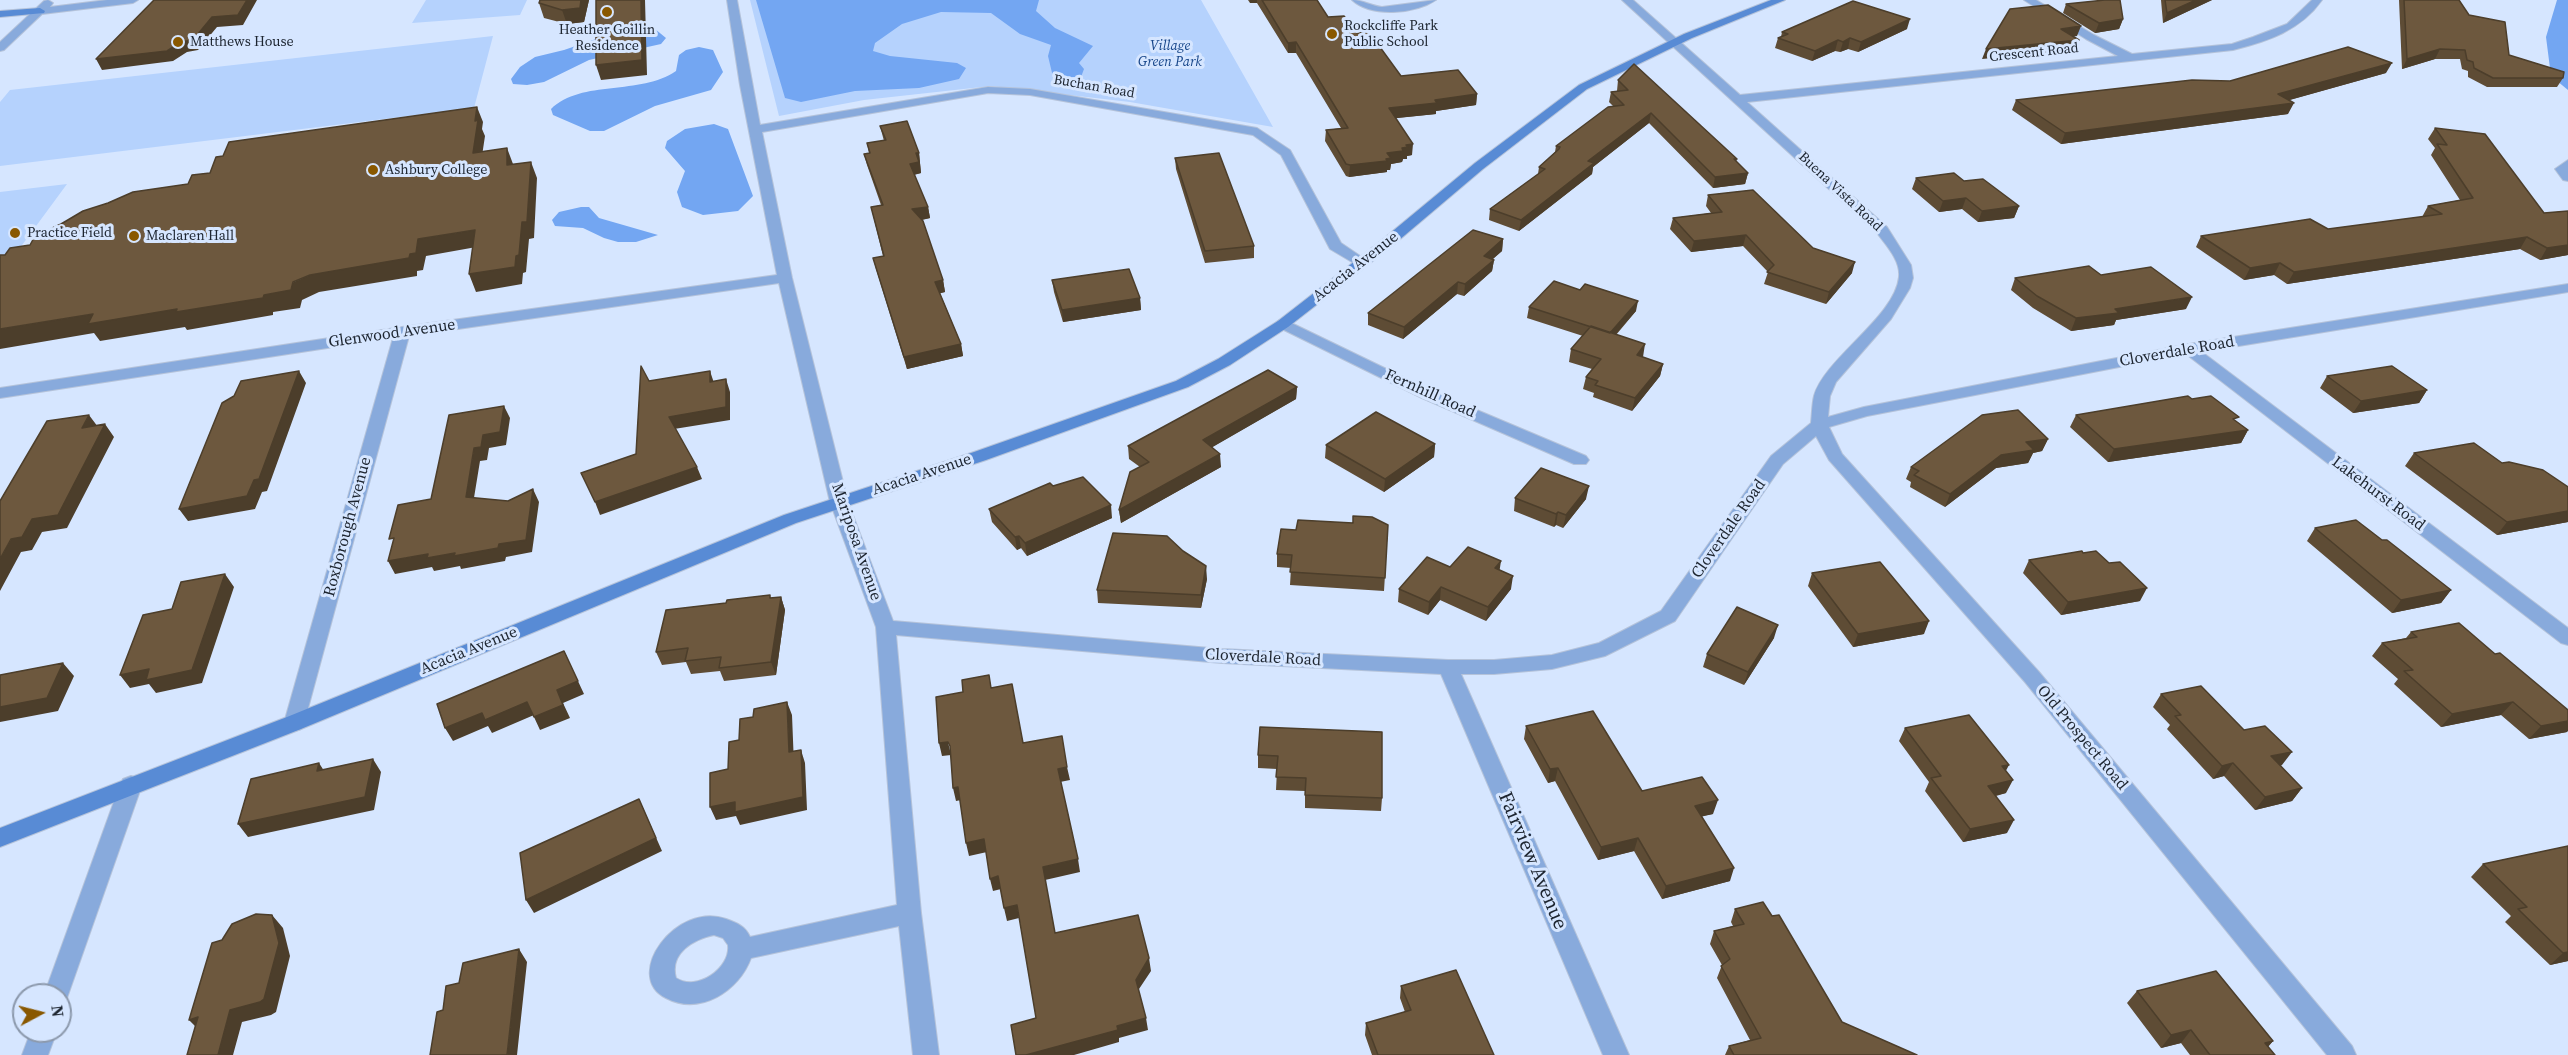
<!DOCTYPE html>
<html>
<head>
<meta charset="utf-8">
<style>
	body { margin:0 }
	#map { position:relative; width:2568px; height:1055px; overflow:hidden; background:#d6e6ff; font-family:"Source Serif 4",serif }
	canvas { display:block }
	.north { position:absolute; left:12px; top:983px; width:60px; height:60px; box-sizing:border-box; background:#d6e6ff; border:2px solid #8c99ac; border-radius:50%; rotate:83deg; font-size:16px; font-weight:700; line-height:24px; text-align:center; color:#1d2530 }
	.north::after { content:''; display:block; margin:auto; width:21px; height:27px; background:#895800; clip-path:polygon(50% 0,100% 100%,50% 72%,0 100%) }
</style>
</head>
<body>
<div id="map">
<canvas width="2568" height="1055"></canvas>
<div class="north">N</div>
</div>
<script>
const context = document.querySelector('canvas').getContext('2d');
context.lineJoin = 'round';
function fill(path, color) {
  context.fillStyle = color;
  context.fill(path, 'evenodd');
}
function strokePath(path, color, width, dash) {
  context.strokeStyle = color;
  context.lineWidth = width;
  context.lineCap = dash ? 'butt' : 'round';
  context.setLineDash(dash || []);
  context.stroke(path);
}
function label(font, color, halo, rows, align = 'center') {
  context.font = font + ' "Source Serif 4",serif';
  context.lineWidth = 6;
  context.setLineDash([]);
  context.textBaseline = 'middle';
  context.strokeStyle = halo;
  context.fillStyle = color;
  for (const [text, x, y, turn = 0] of rows) {
    context.save();
    context.translate(x, y);
    context.rotate((+turn || 0) * Math.PI / 180);
    context.textAlign = isNaN(turn) ? turn : align;
    if (halo) context.strokeText(text, 0, 0);
    context.fillText(text, 0, 0);
    context.restore();
  }
}
fill(new Path2D(`
	M426 0H527L520 15 412 23Z
	M750 0H1201L1273 127 1130 102 991 86 864 100 779 116Z
	M493 36 474 108 0 166V102L10 90Z
	M67 184 0 275V192Z`), '#b5d2fd');
fill(new Path2D(`
	M756 0H1039L1036 11 1055 28 1093 46 1079 63 1084 69 1081 77H1053L1048 56 1051 45 1020 34 991 13 941 12 902 24 875 43 873 51 890 56 957 63 966 68 959 79 919 88 855 91 801 102 785 98Z
	M2557 0H2568V90L2551 76 2546 37Z
	M655 29 666 38 661 44 589 60 544 82 527 85 513 84 511 79 520 67 535 57 564 50 602 37Z
	M699 47 713 50 723 72 711 90 655 106 604 131H590L553 115 551 109C582 79 640 96 676 71L679 55 686 50Z
	M714 124 728 129 753 196 738 211 703 215 682 207 677 192 685 171 665 148 667 141 685 129Z
	M581 207H589L599 218 658 235 636 242H618L604 238 583 228 555 226 552 220 559 212Z`), '#73a6f2');
const lane = new Path2D(`
	M1352 0C1363 0 1371 6 1382 7L1436 0C1415 14 1372 18 1352 0Z`);
const street = new Path2D(`
	M48 0 53 3 50 7 107 0H138L133 3 42 14 4 50 0 51V42L44 1Z
	M727 0H737L760 125 988 87 1030 89 1257 128 1290 150 1341 243 1369 262 1367 265H1357L1330 249 1281 155 1253 135 1030 95 988 93 762 132 792 278 848 502 893 621 1222 649 1448 660H1494L1552 655 1599 643 1661 611 1771 456 1811 423C1812 415 1812 404 1814 396 1825 358 1895 317 1899 277 1901 261 1886 245 1877 233L1622 0H1633L1740 95 2118 56 2086 39 2024 0H2036L2094 35 2132 54 2232 44 2253 37 2287 24 2312 0H2322C2300 31 2268 41 2233 50L1747 102 1887 227 1911 265 1913 278 1910 288 1891 319 1836 382 1830 396 1828 417 1864 407 2189 344 2568 284V292L2202 352 2568 628V645L2561 643 2186 354 1867 416 1829 427 1842 454 2039 672 2352 1046 2356 1055H2327L2025 682 1829 460 1816 436 1783 464 1675 621 1605 656 1552 669 1494 674H1461L1629 1055H1603L1441 674 1222 663 896 635 921 913 939 1055H913L899 926 751 958C739 991 700 1016 666 998 622 976 676 901 726 919 737 923 745 926 750 937L897 905 876 627 830 502 779 283 409 336 304 723 301 729 294 731 287 729 284 723 393 338 0 398V388L402 327 777 275 740 85ZM714 935 723 938 728 945C731 968 697 992 676 978 669 953 694 939 714 935Z
	M2568 160V181L2563 180 2555 169Z
	M1283 319 1434 392 1586 456 1589 460 1586 464H1574L1422 398 1278 327 1275 324 1278 321Z
	M131 776 139 779 142 785 68 995 65 1003 60 1005V995H44L120 785 123 779Z
	M31 1031H57L48 1055H22Z`);
const secondary = new Path2D(`
	M1771 0H1785L1692 38 1587 89 1483 169 1392 246 1288 327 1230 365 1188 387 986 460 796 523 301 729 0 847V828L287 717 784 515 974 452 1176 381 1218 359 1278 321 1382 240 1475 163 1579 85 1684 34Z
	M40 8 45 11 44 13 0 17V11Z`);
strokePath(lane, '#b5c3da', 2);
strokePath(street, '#b5c3da', 2);
strokePath(secondary, '#b5c3da', 2);
fill(lane, '#88aadc');
fill(street, '#88aadc');
fill(secondary, '#588bd5');
fill(new Path2D(`
	M540 0H589L584 22 567 24 544 18 539 3Z
	M1248 0H1317L1328 17 1357 33 1401 76 1477 94 1476 105 1436 111V114L1396 118 1412 155 1407 156V159H1403L1402 162 1391 164 1390 170H1387V172L1349 177 1346 176 1325 141 1326 130 1341 128 1296 53H1288L1257 3H1250Z
	M2161 0H2212L2163 23Z
	M2399 0H2459L2469 15 2509 55 2563 78 2557 87H2487L2468 77V71L2462 69 2460 59H2435L2402 69Z
	M2066 4 2123 19 2119 29 2095 33 2063 13Z
	M1907 29 1858 52 1848 49 1840 52 1835 51 1812 61 1775 48 1778 38 1781 37 1782 32Z
	M2386 73 2289 100 2288 114 2061 144 2012 110 2016 100 2230 81Z
	M1618 80 1737 159 1736 162 1748 173 1745 184 1713 188 1649 123 1593 167 1592 174 1519 231 1489 220 1490 209 1538 174 1539 167 1555 152 1556 146 1613 106 1609 102 1611 92 1617 91Z
	M880 126 919 153 921 173 914 175 928 207 930 218 922 220 943 280 945 292 940 293 961 344 963 356 907 369 876 269 873 258 883 256 871 207 881 205 867 165 864 154 869 153 867 143 884 141Z
	M2435 128 2544 213 2568 211V255L2540 260 2520 249 2287 284 2274 275 2244 280 2196 247 2201 236 2328 229 2422 217 2428 206 2460 200 2431 155 2435 148 2428 139Z
	M1175 158 1254 246V258L1205 263 1176 169Z
	M1916 178 1964 181 2019 206 2014 218 1978 222 1962 209 1939 212 1912 189Z
	M1708 195 1813 248 1852 273 1826 304 1764 284 1768 272 1743 246 1691 252 1670 229 1673 218 1711 213 1706 206Z
	M1503 239 1502 251 1493 259 1494 260 1492 271 1464 296 1457 294 1403 339 1368 325V313Z
	M2101 275 2186 309 2116 320 2114 325 2071 331 2033 308 2011 290 2015 278Z
	M1052 280 1140 298 1141 310 1063 322 1054 292Z
	M1529 307 1636 311 1616 335 1643 357 1663 364 1660 376 1632 411 1593 397 1594 393 1583 389 1586 377 1592 369 1569 362 1571 349 1583 336 1527 318Z
	M2327 376 2427 390 2419 403 2353 413 2320 388Z
	M1297 387 1296 399 1212 447 1221 467 1121 523 1119 510 1140 467 1129 459 1128 446Z
	M2192 399 2237 422 2248 430 2241 443 2108 462 2070 427 2076 415Z
	M2048 439 2042 451 2033 453 2028 463 1996 468 1945 507 1910 487 1911 482 1906 479 1911 467Z
	M1435 444 1434 457 1384 492 1325 458 1326 445Z
	M2414 453 2502 463 2568 487V522L2497 535 2405 466Z
	M1515 498 1586 499 1563 528 1556 525 1554 527 1514 511Z
	M989 509 1112 518 1027 556 1021 548 1017 550 992 522Z
	M1388 525 1384 591 1290 585 1291 568 1277 567V554L1296 530Z
	M2315 528 2382 540 2451 590 2441 603 2392 613 2307 541Z
	M2029 560 2140 601 2061 615 2023 573Z
	M1450 567 1500 570 1511 589 1486 621 1440 600 1428 615 1398 602 1399 589Z
	M1812 573 1924 634 1853 647 1808 586Z
	M1207 579 1201 608 1098 603 1097 590Z
	M781 597 785 610 776 675 724 681 720 671 691 674 686 662 662 665 656 652 771 598Z
	M2411 632 2567 732 2529 739 2501 715 2441 727 2394 684 2398 679 2372 656 2382 643 2406 638Z
	M1774 638 1744 685 1703 667 1707 654Z
	M2161 694 2244 730 2282 765 2280 766 2302 788 2292 801 2255 810 2224 776 2213 779 2167 729 2170 725 2153 707Z
	M1526 726 1642 791 1713 814 1702 816 1730 881 1662 899 1634 851 1598 860 1555 781 1548 783 1524 739Z
	M1260 727 1382 798 1381 811 1305 808V791L1276 790 1277 769 1258 768V755Z
	M1905 728 2006 771V793L1996 796 2007 833 1963 842 1925 791 1929 782 1899 741Z
	M2568 846V961L2550 965 2505 922 2511 916 2471 877 2483 864Z
	M1735 909 1772 916 1842 1022 1917 1055H1725L1729 1046 1750 1040 1717 978 1722 965 1710 944 1714 931 1733 926 1731 922Z
	M1401 986 1494 1055H1372L1365 1035 1366 1023 1405 1012 1400 998Z
	M2137 991 2273 1041 2268 1047 2275 1055H2190L2181 1043 2161 1048 2127 1003Z`), '#5e4c35');
fill(new Path2D(`
	M247 0H257L243 25 217 27 198 50 187 52 173 61 102 70 96 59 212 17Z
	M581 0H589L584 22 567 24 562 10Z
	M641 0H645L647 75 601 80 596 65Z
	M1250 0H1257V3H1250Z
	M2196 0H2212L2163 23 2167 13Z
	M1910 19 1907 29 1858 52 1861 42Z
	M2123 19 2119 29 2095 33 2099 23Z
	M2081 26 2077 36 2058 39 2061 29Z
	M1850 38 1848 49 1840 52 1843 42Z
	M1838 40 1835 51 1812 61 1815 51Z
	M2079 40 2076 50 1982 59 1986 49Z
	M1296 42V53H1288V43Z
	M2440 49 2435 59 2402 69 2407 59Z
	M2392 63 2386 73 2272 105 2278 94Z
	M1477 94 1476 105 1436 111V114L1388 119 1389 108 1435 100Z
	M2294 103 2288 114 2061 144 2065 133Z
	M477 107 483 122 482 129 485 136 480 169 473 153 475 121Z
	M1651 113 1649 123 1593 167 1592 174 1519 231 1521 220 1588 161Z
	M1413 144 1412 155 1407 156V159H1403L1402 162 1391 164 1390 170H1387V172L1349 177 1350 165 1402 148 1406 145Z
	M507 148 513 164 514 182 507 165Z
	M916 153H919L921 173 912 175 910 164Z
	M531 162 537 178 534 238 529 239 526 272 523 273 522 284 476 292 469 274 522 222Z
	M1748 173 1745 184 1713 188 1715 177Z
	M1966 198 1962 209 1939 212 1943 201Z
	M2019 206 2014 218 1978 222 1982 211Z
	M928 207 930 218 915 221 912 209Z
	M475 230 482 246 426 256 423 270 417 271V276L319 292 302 300 300 308 273 312V315L187 330 185 327 100 341 94 333 0 349V329L93 314 264 295 310 275 410 254 418 239Z
	M1746 235 1743 246 1691 252 1694 241Z
	M2527 237 2520 249 2287 284 2294 272Z
	M1503 239 1502 251 1482 268 1484 256Z
	M2568 245V255L2540 260 2547 248Z
	M1494 260 1492 271 1464 296 1465 284Z
	M1855 262 1852 273 1826 304 1829 292Z
	M2280 263 2274 275 2244 280 2250 268Z
	M943 280 945 292 937 294 935 282Z
	M1458 282 1457 294 1403 339 1404 327Z
	M2192 297 2186 309 2116 320 2114 325 2071 331 2076 318 2115 309Z
	M1140 298 1141 310 1063 322 1062 310Z
	M1638 301 1636 311 1607 344 1609 333Z
	M961 344 963 356 907 369 904 357Z
	M1645 344 1643 357 1634 367 1637 355Z
	M1663 364 1660 376 1632 411 1635 398Z
	M299 371 306 383 267 491 262 492 255 509 188 521 179 509 254 480Z
	M710 371 714 383 710 382Z
	M726 379 730 392V420L674 429 669 417Z
	M1297 387 1296 399 1204 452 1203 440Z
	M2427 390 2419 403 2353 413 2361 401Z
	M504 406 510 418 506 445 489 448 487 460 480 461 472 510 466 497 474 448Z
	M89 415 98 427 82 428Z
	M105 424 114 437 67 528 42 532 32 550 21 552 0 591V559L11 539 32 519Z
	M2248 430 2241 443 2108 462 2114 449Z
	M2048 439 2042 451 2033 453 2028 463 1996 468 1945 507 1950 494 2001 455 2026 442Z
	M1435 444 1434 457 1384 492 1385 479Z
	M1220 454 1221 467 1121 523 1119 510Z
	M697 467 702 479 600 515 595 502Z
	M1589 486 1586 499 1563 528 1566 515Z
	M533 489 539 502 532 552 506 557 505 561 461 569 460 566 434 571 432 567 395 574 388 561 428 554 455 553 499 544Z
	M1111 505 1112 518 1027 556 1025 543Z
	M2568 511V522L2497 535 2507 522Z
	M1558 512 1556 525 1554 527 1556 514Z
	M1019 536 1021 548 1017 550 1015 537Z
	M1501 561 1499 574 1495 568Z
	M1206 566 1207 579 1201 608V595Z
	M225 574 234 587 202 683 156 693 149 684 130 688 120 675Z
	M1513 576 1511 589 1486 621 1488 607Z
	M1441 587 1440 600 1428 615 1429 602Z
	M2147 588 2140 601 2061 615 2068 602Z
	M2451 590 2441 603 2392 613 2401 600Z
	M781 597 785 610 776 675 771 662Z
	M1929 621 1924 634 1853 647 1858 634Z
	M1778 625 1774 638 1744 685 1748 672Z
	M564 651 584 694 563 703 570 718 540 730 534 717 557 690Z
	M63 663 74 676 58 711 0 722V707Z
	M527 702 534 715 492 733 488 726 453 741 445 728 482 713Z
	M787 702 792 715 794 765 789 752Z
	M2513 702 2501 715 2441 727 2452 714Z
	M2568 721V731L2567 732 2529 739 2541 726Z
	M948 742 951 755 942 756 939 743Z
	M801 750 805 763 807 810 740 825 736 816 716 820 710 807Z
	M2292 752 2282 765 2262 769 2271 756Z
	M373 759 381 772 374 810 248 837 238 824Z
	M319 763 328 777 317 771Z
	M2233 763 2224 776 2213 779 2222 766Z
	M2009 765 2002 778V766Z
	M1067 767 1070 780 1060 782 1058 769Z
	M1558 768 1555 781 1548 783 1550 769Z
	M2013 780 2006 793 1981 799 1988 786Z
	M958 787 961 800 956 801 953 788Z
	M2302 788 2292 801 2255 810 2265 797Z
	M639 799 662 851 534 913 526 900Z
	M1718 800 1713 814 1691 819 1695 806Z
	M2014 820 2007 833 1963 842 1970 829Z
	M1638 838 1634 851 1598 860 1601 847Z
	M984 839 987 852 969 856 966 843Z
	M1078 859 1080 872 1045 880 1043 867Z
	M1734 868 1730 881 1662 899 1666 886Z
	M998 876 1001 889 993 891 990 879Z
	M1017 905 1019 918 1007 921 1004 908Z
	M272 915 283 928 290 956 276 1012 271 1015 242 1022 233 1055H218L230 1010Z
	M519 949 527 962 517 1055H507Z
	M2568 952V961L2550 965 2563 953Z
	M1149 958 1151 971 1137 992 1136 980Z
	M198 1017 201 1032 189 1020Z
	M1146 1018 1148 1030 1119 1038V1042L1074 1055H1026L1117 1026Z
	M2191 1030 2181 1043 2161 1048 2171 1035Z
	M2273 1041 2262 1053 2265 1043Z`), '#4c3e2b');
const building = new Path2D(`
	M154 0H247L238 15 212 17 193 40 181 42 167 51 96 59Z
	M540 0H581L580 8 562 10 539 3Z
	M596 0H641L642 60 596 65Z
	M1262 0H1317L1328 17 1344 16 1357 33 1369 32 1401 76 1458 70 1477 94 1435 100 1437 103 1389 108 1413 144 1406 145 1408 147 1402 148 1403 151 1387 153 1391 158 1386 159 1387 161 1350 165 1346 164 1326 130 1348 128 1296 42 1288 43Z
	M2105 0H2120L2123 19 2099 23 2066 4Z
	M2165 0H2196L2167 13Z
	M2404 0H2459L2469 15 2505 22 2509 55 2564 72 2563 78H2493L2474 68 2473 62 2467 60 2465 50 2440 49 2407 59Z
	M1853 1 1910 19 1861 42 1850 38 1843 42 1838 40 1815 51 1778 38 1788 34 1782 32Z
	M2048 5 2081 26 2061 29 2079 40 1986 49 2010 9Z
	M2348 47 2392 63 2278 94 2294 103 2065 133 2016 100 2192 80 2230 81Z
	M1634 64 1737 159H1734L1748 173 1715 177 1651 113 1588 161 1594 163 1521 220 1490 209 1545 169 1539 167 1559 149 1560 147 1556 146 1608 107 1624 105 1611 92 1628 90 1618 80Z
	M477 107 475 121 478 120 473 153 507 148V165L531 162 527 222H522L519 255 516 256 515 267 469 274 475 230 418 239 416 253 410 254 409 258 310 275 293 282 291 290 264 295 263 298 176 312 177 309 88 324 93 314 0 329V255H5L10 248 30 245 35 236 61 224 83 211 108 203 133 192 188 184 192 175 210 173 216 157 223 156 229 142Z
	M907 121 919 153H916L919 162 910 164 928 207 912 209 923 221 943 280 935 282 961 344 904 357 873 258 884 256 871 207 883 205 864 154 870 153 867 143 886 140 880 126Z
	M2435 128 2485 134 2544 213 2568 211V245L2547 248 2527 237 2294 272 2280 263 2250 268 2201 236 2310 219 2328 229 2442 214 2428 206 2473 198 2437 144 2447 145Z
	M1219 153 1254 246 1205 251 1175 158Z
	M1954 173 1964 181 1983 179 2019 206 1982 211 1966 198 1943 201 1916 178Z
	M1753 190 1813 248 1855 262 1829 292 1767 272 1774 265 1746 235 1694 241 1673 218 1722 212 1708 195Z
	M1473 230 1503 239 1484 256 1494 260 1465 284 1458 282 1404 327 1368 313Z
	M2089 266 2101 275 2151 267 2192 297 2115 309 2119 313 2076 318 2037 296 2015 278Z
	M1129 269 1140 298 1062 310 1052 280Z
	M1554 281 1580 290 1585 284 1638 301 1610 333 1529 307Z
	M1591 326 1645 344 1637 355 1663 364 1635 398 1595 385 1598 381 1586 377 1601 359 1571 349Z
	M641 366 649 381 710 371V382L726 379V407L669 417 697 467 595 502 581 473 636 454Z
	M2392 366 2427 390 2361 401 2327 376Z
	M1268 370 1297 387 1203 440 1220 454 1119 510 1130 472 1149 462 1128 446Z
	M299 371 259 479 254 480 247 496 179 509 222 403 234 396 241 381Z
	M2188 396 2192 399 2211 396 2239 417 2233 419 2248 430 2114 449 2076 415Z
	M504 406 500 432 483 435 481 447 474 448 466 497 508 501 533 489 526 540 499 544 498 548 454 556 455 553 427 558 428 554 388 561 394 538 389 539 398 505 431 499 449 415Z
	M2018 410 2048 439 2026 442 2034 450 2001 455 1950 494 1914 475 1919 471 1911 467 1982 415Z
	M1376 412 1435 444 1385 479 1326 445Z
	M89 415 82 428 105 424 58 515 32 519 22 537 11 539 0 559V501L47 421Z
	M2474 443 2502 463 2509 462 2543 470 2568 487V511L2507 522 2414 453Z
	M1541 468 1589 486 1566 515 1558 512 1556 514 1515 498Z
	M1083 477 1111 505 1025 543 1019 536 1015 537 989 509 1050 483 1053 486Z
	M1353 516 1372 517 1388 525 1385 578 1290 572 1292 555 1277 554 1281 529 1296 530 1298 520 1353 523Z
	M2356 520 2382 540H2387L2451 590 2401 600 2315 528Z
	M1113 533 1167 536 1183 551 1206 566 1201 595 1097 590Z
	M1468 547 1501 561 1495 568 1513 576 1488 607 1441 587 1429 602 1399 589 1427 557 1450 567Z
	M2082 551 2083 553 2096 551 2109 563 2120 562 2147 588 2068 602 2029 560Z
	M1880 562 1929 621 1858 634 1812 573Z
	M225 574 192 670 146 680 149 669 120 675 143 615 172 609 181 582Z
	M770 595V598L781 597 771 662 719 668 721 657 685 661 688 648 656 652 666 610 726 603 727 600Z
	M1737 607 1778 625 1748 672 1707 654Z
	M2459 623 2495 654 2500 653 2568 710V721L2541 726 2513 702 2452 714 2404 671 2413 670 2382 643 2417 637 2411 632Z
	M564 651 578 681 557 690 563 705 534 717 527 702 485 720 482 713 445 728 437 704Z
	M63 663 47 698 0 707V675Z
	M989 675 991 688 1012 684 1023 743 1062 736 1067 767 1058 769 1078 859 1043 867 1055 933 1138 915 1149 958 1136 980 1146 1018 1117 1026 1118 1030 1026 1055H1016L1011 1025 1036 1018 1017 905 1004 908 998 876 990 879 984 839 966 843 958 787 953 788 950 746 948 742 939 743 936 697 963 692 962 680Z
	M2201 686 2244 730 2265 726 2292 752 2271 756 2302 788 2265 797 2233 763 2222 766 2175 716 2181 715 2161 694Z
	M787 702 789 752 801 750 803 797 735 812V802L710 807V773L728 769 729 742 739 740 740 719 753 717 754 709Z
	M1593 711 1642 791 1702 777 1718 800 1695 806 1734 868 1666 886 1638 838 1601 847 1558 768 1550 769 1526 726Z
	M1969 715 2009 765 2002 766 2013 780 1988 786 2014 820 1970 829 1931 778 1941 776 1905 728Z
	M1260 727 1382 732V798L1305 795 1306 778 1276 777 1278 756 1258 755Z
	M373 759 365 797 238 824 251 779 319 763 317 771Z
	M639 799 656 838 526 900 520 853Z
	M2568 846V952L2563 953 2518 909 2527 907 2483 864Z
	M1763 902 1772 916 1779 915 1842 1022 1917 1055H1734L1729 1046 1761 1038 1721 966 1730 959 1714 931 1744 924 1735 909Z
	M256 914 272 915 279 943 264 999 260 1002 230 1010 218 1055H187L198 1017 189 1020 212 943 222 940 232 924Z
	M519 949 507 1055H430L437 1012 443 1010 446 986 459 983 463 963Z
	M1456 970 1494 1055H1378L1366 1023 1411 1010 1401 986Z
	M2216 971 2273 1041 2265 1043 2275 1055H2210L2191 1030 2171 1035 2137 991Z`);
fill(building, '#6d583e');
strokePath(building, '#4c3e2b', 1.5);
for (const [x, y, r, color] of [
	[607,12,6,"#895800"],
	[1332,34,6,"#895800"],
	[178,42,6,"#895800"],
	[373,170,6,"#895800"],
	[15,233,6,"#895800"],
	[134,236,6,"#895800"]
]) {
  const dot = new Path2D();
  dot.arc(x, y, r, 0, 2 * Math.PI);
  context.fillStyle = color;
  context.fill(dot);
  strokePath(dot, '#d6e6ff', 2);
}
label('14px', '#1d2530', '#d6e6ff', [
	["Rockcliffe Park",1344,26],
	["Public School",1344,42],
	["Heather Goillin",607,30,"center"],
	["Residence",607,46,"center"],
	["Matthews House",190,42],
	["Ashbury College",385,170],
	["Practice Field",27,233],
	["Maclaren Hall",146,236]
], 'left');
label('italic 14px', '#17468a', '#d6e6ff', [
	["Village",1170,46],
	["Green Park",1170,62]
]);
label('14px', '#1d2530', '#d6e6ff', [
	["Crescent Road",2034,53,-6],
	["Buchan Road",1094,87,10],
	["Buena Vista Road",1840,192,43]
]);
label('16px', '#1d2530', '#d6e6ff', [
	["Acacia Avenue",1356,267,-38],
	["Glenwood Avenue",392,334,-8],
	["Cloverdale Road",2177,352,-10],
	["Fernhill Road",1430,394,24],
	["Acacia Avenue",922,475,-18],
	["Lakehurst Road",2378,494,37],
	["Roxborough Avenue",348,527,-75],
	["Cloverdale Road",1729,529,-55],
	["Mariposa Avenue",856,542,71],
	["Acacia Avenue",469,651,-22],
	["Cloverdale Road",1263,658,3],
	["Old Prospect Road",2082,738,50]
]);
label('20px', '#1d2530', '#d6e6ff', [
	["Fairview Avenue",1532,861,67]
]);
</script>
</body>
</html>
